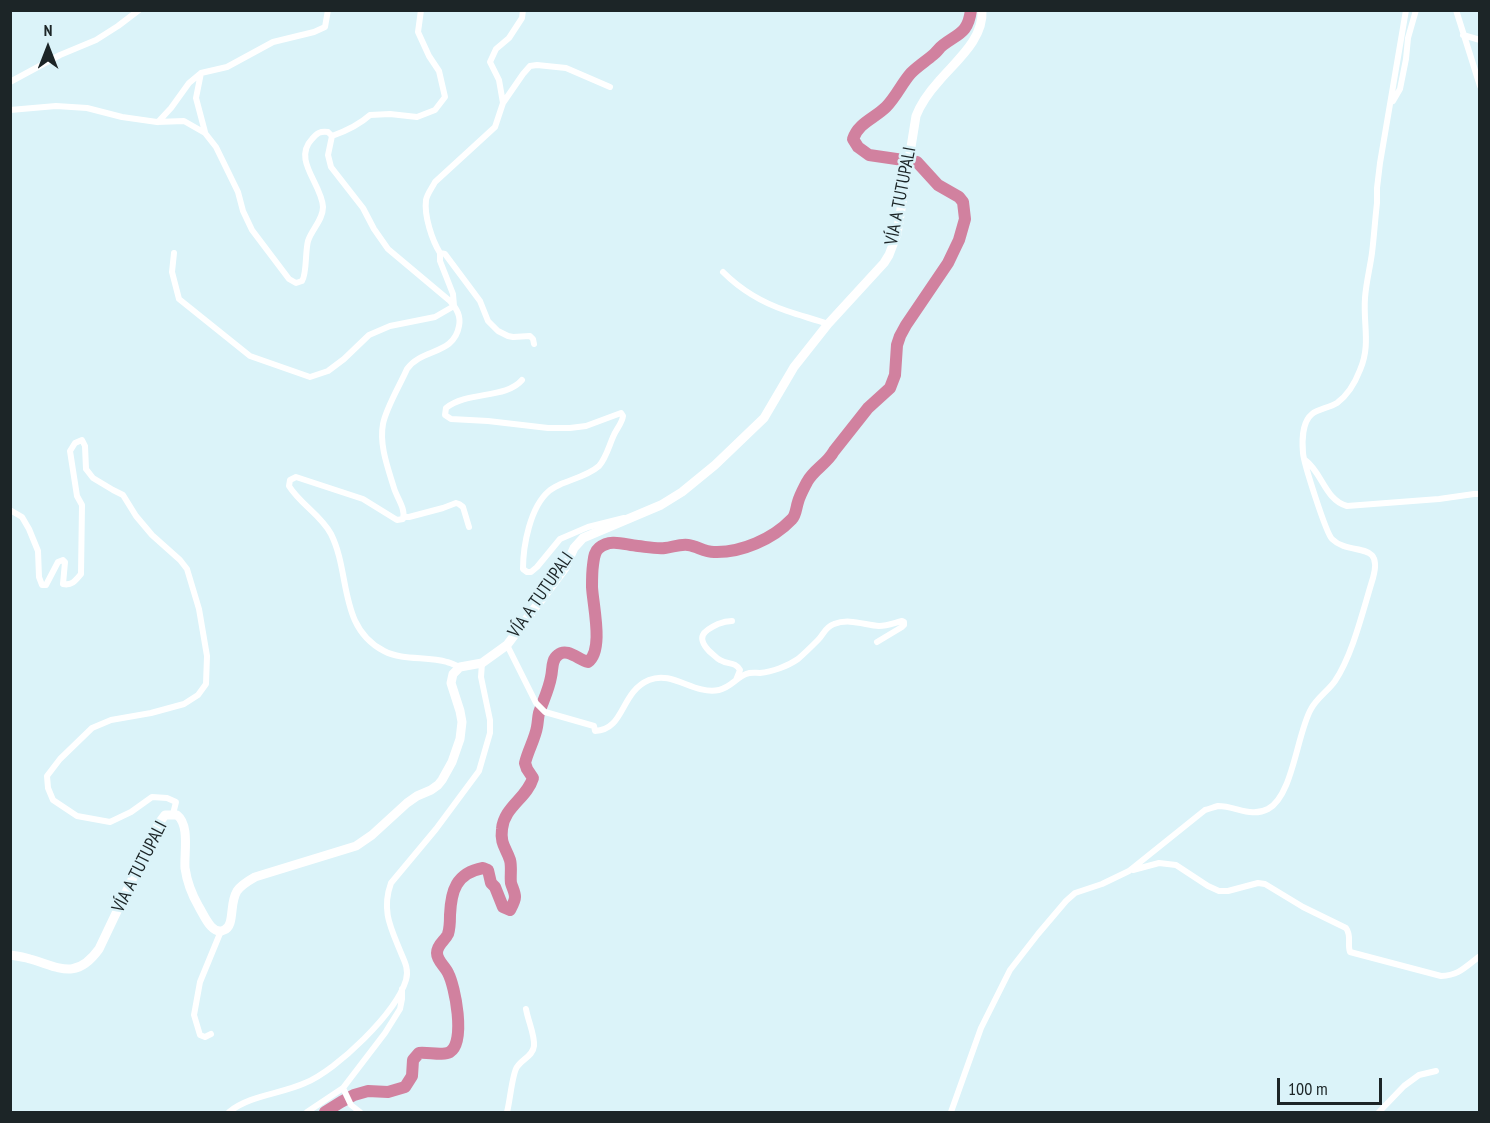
<!DOCTYPE html>
<html>
<head>
<meta charset="utf-8">
<style>
	body { margin:0 }
	#map { position:relative; width:1490px; height:1123px; overflow:hidden; background:#dbf3f9; font-family:"PT Sans Narrow",sans-serif }
	canvas { display:block }
	.frame { position:absolute; inset:0; border:12px solid #1c2527; pointer-events:none }
	.north { position:absolute; left:18px; top:18px; width:60px; height:60px; -webkit-text-stroke:4px #dbf3f9; paint-order:stroke; rotate:0deg; font-size:16px; font-weight:700; line-height:24px; text-align:center; color:#1c2527 }
	.north::after { content:''; display:block; margin:auto; width:21px; height:27px; background:#1c2527; clip-path:polygon(50% 0,100% 100%,50% 72%,0 100%) }
	.scale { position:absolute; left:1277px; top:1078px; width:105px; height:27px; box-sizing:border-box; border:3px solid #1c2527; border-top:0; padding-left:8px; font-size:18px; line-height:21px; white-space:nowrap; color:#1c2527; -webkit-text-stroke:4px #dbf3f9; paint-order:stroke }
</style>
</head>
<body>
<div id="map">
<canvas width="1490" height="1123"></canvas>
<div class="frame"></div>
<div class="north">N</div>
<div class="scale">100 m</div>
</div>
<script>
const context = document.querySelector('canvas').getContext('2d');
context.lineJoin = 'round';
function strokePath(path, color, width, dash) {
  context.strokeStyle = color;
  context.lineWidth = width;
  context.lineCap = dash ? 'butt' : 'round';
  context.setLineDash(dash || []);
  context.stroke(path);
}
function label(font, color, halo, rows, align = 'center') {
  context.font = font + ' "PT Sans Narrow",sans-serif';
  context.lineWidth = 5;
  context.setLineDash([]);
  context.textBaseline = 'middle';
  context.strokeStyle = halo;
  context.fillStyle = color;
  for (const [text, x, y, turn = 0] of rows) {
    context.save();
    context.translate(x, y);
    context.rotate((+turn || 0) * Math.PI / 180);
    context.textAlign = isNaN(turn) ? turn : align;
    if (halo) context.strokeText(text, 0, 0);
    context.fillText(text, 0, 0);
    context.restore();
  }
}
strokePath(new Path2D(`
	M325 1112 341 1102 354 1095 368 1091 388 1092 405 1087 412 1076 413 1060 419 1053C428 1052 443 1056 450 1052 466 1042 455 986 448 973 445 966 437 961 437 953 437 944 445 941 448 934 450 928 450 921 450 915 451 891 456 873 483 868L488 870 491 883 495 887 503 907 510 910C512 906 515 901 515 897 515 892 512 887 511 883 510 876 512 867 510 860 506 848 500 844 502 829 504 807 527 798 533 778L527 769 525 763C528 750 535 739 537 727 538 722 538 717 539 713 543 701 549 689 551 677 553 669 551 660 558 655 567 647 579 660 588 662 604 650 593 606 592 587 592 580 592 572 593 565 594 558 594 552 599 548 611 538 625 545 638 546 647 547 657 549 665 548 673 547 680 544 688 545 697 546 704 552 714 552 741 553 773 539 792 519 796 515 796 508 798 502 800 495 804 488 807 482 814 469 827 464 834 451L868 408 890 388 895 375 897 345 900 336 906 325 948 263 959 240 965 219 963 202 959 197 938 185 917 162 869 155 858 147 853 139C858 123 875 118 886 107 896 97 902 83 911 73 918 66 926 61 933 55 937 52 939 48 943 45 959 33 968 33 971 10`), '#d1819f', 12);
strokePath(new Path2D(`
	M1456 10 1480 86
	M1463 35 1480 40
	M201 73 196 98 205 132
	M10 82 60 55 96 40 118 26 139 10
	M1393 101 1400 89 1406 59 1408 38 1416 10
	M503 103 499 80 490 62 496 49 509 38 522 18 523 10
	M10 110 56 106 87 108 122 117 157 122 184 121 205 133 216 147 238 192 243 211 252 230 289 279 296 283 302 281C307 274 305 252 308 241 312 229 323 220 323 207 322 184 292 160 312 139 317 133 320 131 328 132L332 136 328 155 331 167 363 208 374 229 388 249 450 301C457 309 461 316 459 326 454 355 422 348 407 369 400 385 386 408 383 424 379 445 388 468 394 488 397 498 406 509 403 519L397 520 363 499 296 477 290 480 289 486C300 504 321 515 331 534 351 574 338 627 384 651 403 661 427 656 447 662 451 663 455 665 460 667
	M158 122 171 108 189 83 201 73 227 67 273 42 314 32 325 27 328 10
	M332 136C346 131 359 125 370 115L390 114 417 117 435 110 445 97 439 71 429 56 418 32 421 10
	M174 253 172 272 179 299 250 356 310 377 328 371 344 359 369 335 390 326 435 317 454 306 453 294 440 261V253L445 254 480 301 488 321 498 331 508 336 513 337 530 336 533 339 534 344
	M440 253C432 240 424 216 426 200 427 194 432 188 435 182L495 127 503 103 523 74 530 66 537 65 566 68 610 87
	M723 272C741 290 763 303 787 311 801 316 814 319 828 324
	M522 380C506 399 467 391 446 408L445 415 451 419 488 421 548 428H570L586 426 621 413 623 416C622 424 616 429 613 437 609 446 606 458 599 466 589 475 573 479 561 484 557 486 552 488 549 491 530 507 523 546 523 569L527 572H531L537 567 560 539 588 527 624 518
	M1305 460C1322 472 1325 500 1347 506L1439 499 1474 494H1480
	M10 510 22 517 29 529 38 551 39 577 42 585H46L58 562 63 560 65 562 63 584C72 586 76 580 81 574L82 505 77 496 70 451 75 443 82 440 85 446 86 469 93 478 113 490 123 495 136 516 152 535 180 560 187 569 199 609 207 656 206 684 198 695 184 704 151 713 111 720 92 728 60 759 47 776 48 788 53 800 77 816 110 822 131 812 152 797 167 798 176 802 173 814
	M404 517H409L443 508 456 503 459 504 463 507 469 527
	M732 621C727 621 723 622 718 624 703 631 696 637 709 651 713 654 716 658 720 660 728 665 735 661 740 670L736 680
	M507 645 536 703 545 712 594 726 595 731C625 730 620 692 649 680 673 670 693 695 719 690 730 688 736 678 746 674 751 672 755 673 760 673 772 672 788 666 798 659 805 653 812 646 818 640 824 634 825 627 834 624 849 618 865 625 879 626 887 626 894 623 902 621L904 622V625L902 627 877 642
	M1133 870 1159 863 1176 865 1208 886 1219 891H1228L1258 883 1265 884 1303 907 1346 928C1352 936 1347 944 1350 952L1441 976C1460 975 1465 967 1480 956
	M211 1034 205 1037 200 1035 194 1015 200 982 221 931
	M229 1112C250 1095 281 1094 305 1083 337 1070 396 1013 406 980 409 970 405 962 401 953 391 928 381 911 391 883L436 829 479 771 490 733V720L481 677 482 663
	M307 1112 343 1088
	M360 1112 351 1105 343 1088 385 1033 400 1009 402 999V989
	M507 1112C510 1102 512 1074 517 1067 522 1059 533 1056 534 1046 535 1035 528 1021 526 1009
	M951 1112 981 1028 1010 970 1038 934 1066 901 1075 893 1102 884 1129 871 1205 810C1209 809 1214 807 1218 806 1236 806 1251 818 1268 809 1293 796 1297 733 1311 709 1317 698 1328 691 1335 681 1353 654 1363 610 1373 578 1384 539 1350 557 1332 539 1326 533 1304 464 1303 453 1302 442 1302 422 1312 414 1318 409 1329 408 1337 403 1348 395 1355 383 1360 370 1371 345 1363 324 1365 298 1366 283 1370 268 1372 253 1374 237 1375 220 1377 203V188L1380 163 1406 10
	M1379 1112 1404 1086 1419 1075 1436 1071`), '#fff', 6);
strokePath(new Path2D(`
	M10 955C17 956 24 957 30 959 59 967 76 981 99 949L159 823 165 815H177C190 825 184 853 185 868 187 882 192 895 199 907 204 915 212 936 224 930 227 929 229 926 230 923 233 913 231 901 237 891 241 885 248 881 255 877L356 846 372 835 407 803 417 796 431 790 438 785 442 780 452 762 460 739 462 722 460 711 451 683 453 674 460 667 482 663 507 645 565 568 574 548 583 538 661 505 682 492 715 465 764 418 794 367 828 324 884 263 889 255 897 234 916 116C921 103 930 91 939 81 956 61 984 39 982 10`), '#fff', 9);
label('18px', '#1c2527', '#dbf3f9', [
	["VÍA A TUTUPALI",901,196,-79],
	["VÍA A TUTUPALI",541,595,-55],
	["VÍA A TUTUPALI",140,867,-63]
]);
</script>
</body>
</html>
